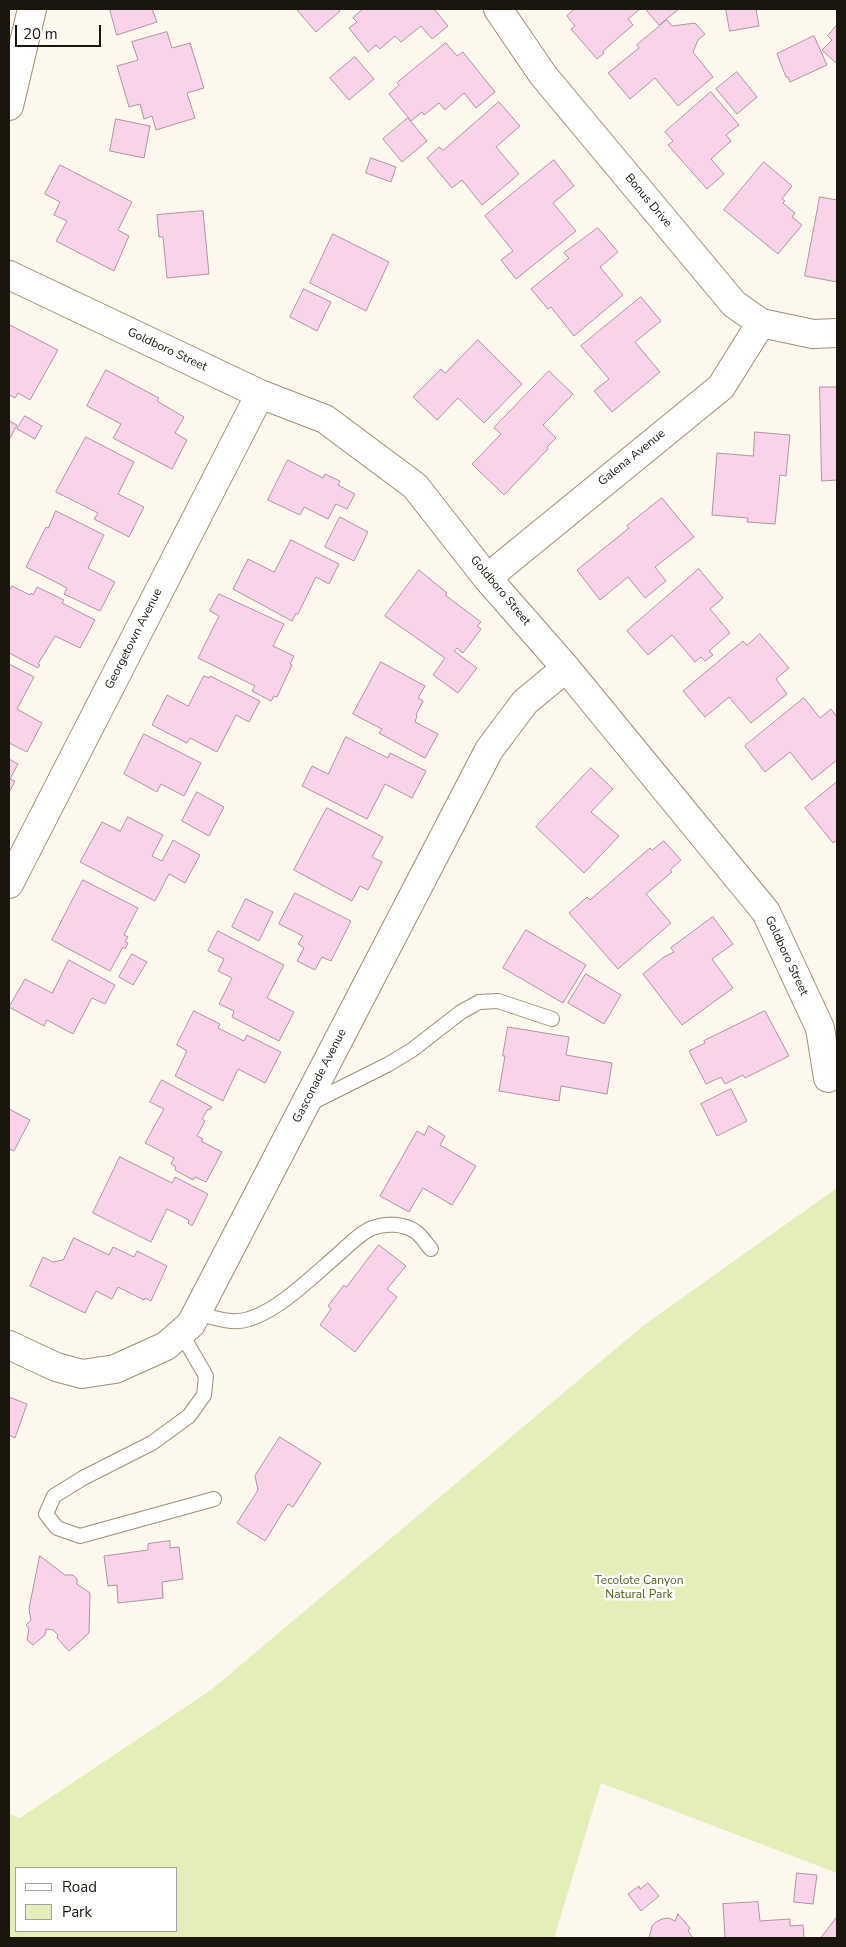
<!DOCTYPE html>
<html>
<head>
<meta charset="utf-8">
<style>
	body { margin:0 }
	#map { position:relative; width:846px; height:1947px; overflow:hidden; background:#fdf8ed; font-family:"Nunito Sans",sans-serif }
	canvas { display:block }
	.frame { position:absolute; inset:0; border:10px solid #1b160d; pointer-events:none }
	.legend { position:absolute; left:15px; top:1867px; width:162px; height:65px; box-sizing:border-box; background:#fff; border:1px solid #a4a29e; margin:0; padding:6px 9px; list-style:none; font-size:15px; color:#1b160d }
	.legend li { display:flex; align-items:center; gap:10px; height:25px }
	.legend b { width:25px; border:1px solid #a4a29e }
	.scale { position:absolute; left:15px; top:25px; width:86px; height:22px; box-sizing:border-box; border:2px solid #1b160d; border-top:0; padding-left:6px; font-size:15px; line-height:18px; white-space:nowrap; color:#1b160d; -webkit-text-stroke:4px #fff; paint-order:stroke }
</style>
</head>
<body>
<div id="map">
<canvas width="846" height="1947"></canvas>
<div class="frame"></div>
<ul class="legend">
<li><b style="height:6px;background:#fff"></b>Road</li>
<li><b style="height:14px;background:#e3eeb9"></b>Park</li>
</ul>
<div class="scale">20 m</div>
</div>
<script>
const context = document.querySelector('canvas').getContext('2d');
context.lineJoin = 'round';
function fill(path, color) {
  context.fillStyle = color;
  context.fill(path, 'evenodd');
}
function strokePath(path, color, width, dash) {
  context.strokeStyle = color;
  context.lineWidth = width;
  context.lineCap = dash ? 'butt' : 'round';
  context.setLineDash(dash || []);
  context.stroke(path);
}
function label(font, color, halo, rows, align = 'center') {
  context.font = font + ' "Nunito Sans",sans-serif';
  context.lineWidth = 5;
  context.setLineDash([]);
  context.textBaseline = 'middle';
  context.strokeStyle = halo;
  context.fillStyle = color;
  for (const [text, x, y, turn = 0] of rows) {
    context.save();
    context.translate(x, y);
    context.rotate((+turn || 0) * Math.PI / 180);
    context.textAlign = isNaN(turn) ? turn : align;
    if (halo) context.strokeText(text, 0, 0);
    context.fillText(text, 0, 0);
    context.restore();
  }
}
fill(new Path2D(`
	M837 1188V1873L601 1783 554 1938H9V1814L20 1818 211 1690 644 1325ZM16 1868H176V1931H16Z`), '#e3eeb9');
const building = new Path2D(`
	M110 9H152L157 22 117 35Z
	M299 9H338L340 11 316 32 297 10Z
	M363 9H434L448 26 432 39 421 26 401 42 395 36 380 49 376 45 368 52 349 28 357 22 353 18Z
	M575 9H640L628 19 633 25 603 51 604 53 597 59 571 29 575 26 567 16Z
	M649 9H679L659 25 647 11Z
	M726 9H756L759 26 730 31Z
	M667 20 672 26 695 23 705 34 698 40 693 52 713 77 678 106 655 78 630 99 608 73 639 48 637 45Z
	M837 25V64L822 50 832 40 828 36Z
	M167 32 172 48 190 43 204 88 187 93 195 118 156 130 152 116 144 119 140 104 129 107 117 66 138 60 132 42Z
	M814 36 827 65 790 82 788 77H786L777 54Z
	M446 43 457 56 463 52 495 92 476 108 464 93 445 110 439 103 424 115 422 112 411 121 389 94 399 85 397 83Z
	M355 57 374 79 349 100 330 78Z
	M737 72 757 97 737 114 716 89Z
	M711 92 739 125 726 135 731 141 711 159 724 174 707 189 668 145 673 141 665 132Z
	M499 102 520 126 496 147 519 174 482 205 462 180 452 188 427 158 439 147 443 150Z
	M408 118 427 141 402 162 383 139Z
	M116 119 150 126 144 158 110 151Z
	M371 158 396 167 391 182 366 173Z
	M554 160 574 186 553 203 576 231 516 279 501 260 513 251 485 216Z
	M764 162 792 186 782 199 785 201 783 203 795 213 792 217 802 225 778 254 724 210Z
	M60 165 132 202 118 230 129 236 114 271 56 241 67 221 54 215 60 202 45 194Z
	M820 197 837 200V282L805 276Z
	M203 211 209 274 167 278 163 237H159L157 215Z
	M598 228 618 252 600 267 623 295 574 336 551 307 548 309 531 289 569 258 564 253Z
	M333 234 389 262 366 311 310 283Z
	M304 289 331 302 317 331 290 317Z
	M641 297 661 321 635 342 660 372 612 412 594 391 609 379 581 346Z
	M10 325 58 350 30 400 18 393 15 398 9 395V328Z
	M478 340 522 384 484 423 458 398 437 420 413 397 441 369 445 373Z
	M106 370 159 398 157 401 184 417 175 433 187 440 172 469 113 438 121 424 87 406Z
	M549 371 573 394 543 425 556 438 547 447 548 449 504 495 472 464 501 434 494 428Z
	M820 387H837V480L822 481Z
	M25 416 42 426 35 439 17 429Z
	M9 421 17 425 9 440Z
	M755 432 790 435 786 476 780 475 775 524 747 522 748 518 712 515 717 453 753 456Z
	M86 437 134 462 118 494 144 507 129 537 94 519 98 513 56 492Z
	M288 460 323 478 325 474 340 481 338 485 355 494 347 509 336 504 328 519 304 507 300 515 268 500Z
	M662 498 694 537 655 567 666 581 645 598 628 577 600 600 577 570 629 528 627 526Z
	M56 511 104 535 88 568 115 582 100 611 64 594 67 588 26 567 46 527 48 528Z
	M340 517 368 532 354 561 325 547Z
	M291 540 339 564 329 584 316 577 298 614 296 613 292 621 233 589 248 559 274 572Z
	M699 569 723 598 710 609 730 633 709 651 713 655 705 661 701 657 695 662 672 635 648 655 627 631Z
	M419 570 447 593 445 595 481 622 477 626 481 629 463 653 457 648 454 651 477 668 458 693 433 675 445 658 385 616Z
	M12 586 30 595 31 593 33 595 37 587 64 600 62 603 95 620 80 648 55 636 38 664 40 665 38 668 9 653V592Z
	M219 594 284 624 273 646 294 656 290 664 292 665 277 697 274 696 271 701 252 691 255 686 198 658 219 616 210 611Z
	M760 634 789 668 776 679 787 694 751 723 729 697 705 717 683 691 743 641 747 645Z
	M381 662 425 686 418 698 423 701 416 715 417 716 415 722 438 734 425 758 379 733 382 729 353 714Z
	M9 664 34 677 17 709 42 723 27 752 9 743Z
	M204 676 209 678 210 676 260 701 249 722 236 715 217 752 190 738 187 743 152 725 167 695 188 706Z
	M804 698 820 718 831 709 837 717V760L812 780 790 752 765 772 745 746Z
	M144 734 201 763 184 796 161 784 157 792 124 774Z
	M346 737 388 758 390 753 426 771 412 798 385 784 367 819 302 786 312 766 328 774Z
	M9 759 18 764 10 779 15 781 9 793Z
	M591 768 613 789 591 812 619 836 584 873 536 827Z
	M837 782V840L833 843 805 808Z
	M197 792 224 807 209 836 182 821Z
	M327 808 383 837 372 857 382 862 368 890 360 886 352 901 294 870Z
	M128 817 163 835 152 856 162 861 173 840 200 855 185 883 169 874 155 901 80 862 102 822 120 831Z
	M664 841 681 860 670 870 672 872 646 894 671 923 618 969 569 913 587 897 590 900 650 848 652 850Z
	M83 880 138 908 124 935 128 937 125 942 128 943 125 949 123 947 110 971 52 940Z
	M295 893 351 921 331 961 322 957 315 970 297 961 304 948 298 944 303 936 279 924Z
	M246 899 273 912 259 941 232 927Z
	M713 917 733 944 712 959 733 988 682 1025 643 974 664 957 674 952 671 948Z
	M526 930 586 965 563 1003 503 968Z
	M218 931 284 965 267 998 294 1012 279 1041 232 1017 234 1011 219 1004 232 978 218 971 224 959 208 951Z
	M132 954 147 962 133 985 119 977Z
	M69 960 115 985 105 1004 92 998 73 1034 47 1020 44 1026 9 1007 25 979 52 993Z
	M586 974 621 995 604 1024 568 1003Z
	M194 1011 220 1024 218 1028 244 1041 247 1035 281 1052 265 1083 238 1069 223 1101 175 1076 187 1051 177 1045Z
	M765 1011 789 1056 745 1078 743 1075 725 1084 721 1077 706 1084 689 1051 705 1043 704 1041Z
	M508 1027 569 1037 566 1055 612 1063 607 1094 561 1086 559 1101 499 1091 505 1056H503Z
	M162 1080 212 1107 210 1110 208 1109 202 1119 205 1121 197 1136 203 1139 201 1141 222 1152 206 1182 195 1177 193 1180 175 1170 176 1167 171 1164 174 1158 145 1143 164 1109 150 1102Z
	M731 1089 747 1121 717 1136 701 1104Z
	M9 1109 30 1120 14 1151 9 1149Z
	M429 1126 445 1136 440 1145 476 1166 452 1205 423 1188 409 1212 380 1196 417 1131 424 1135Z
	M120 1157 172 1183 175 1177 208 1194 192 1226 188 1223 189 1220 167 1209 151 1242 93 1213Z
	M74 1238 109 1255 113 1247 134 1257 137 1251 167 1266 151 1301 145 1298 144 1300 118 1287 112 1299 96 1291 85 1313 30 1286 43 1257 53 1262 63 1260Z
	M379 1245 406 1266 387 1289 397 1297 355 1352 320 1325 331 1309 328 1306 344 1285 346 1287Z
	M9 1397 27 1404 15 1438 9 1435Z
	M280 1437 321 1463 293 1507 288 1504 265 1541 237 1523 258 1490 255 1476Z
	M170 1541V1548L179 1547 183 1579 162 1582 163 1598 118 1603 117 1585 108 1586 104 1556 148 1550V1544Z
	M40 1556 65 1575H73L77 1579V1584L90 1593 89 1633 69 1651 57 1638 58 1635 53 1630 46 1629 45 1635 33 1645 27 1640 29 1629 26 1625 31 1620 29 1609Z
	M797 1873 817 1875 813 1904 794 1902Z
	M648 1883 659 1896 641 1911 628 1894 639 1886 640 1889Z
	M758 1902 760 1921 790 1919V1926L803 1925 804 1938H725L723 1904Z
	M678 1914 690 1928 688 1931 693 1938H649L652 1926 656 1922 662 1919 669 1918 675 1921Z
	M837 1917V1938H821Z`);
fill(building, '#f9d3e9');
strokePath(building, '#ae93a3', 1);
const lane = new Path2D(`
	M309 1104 387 1065 412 1050 461 1012 479 1002 498 1001 552 1019
	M196 1313C213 1317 231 1325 249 1319 280 1310 316 1273 341 1252 350 1244 360 1233 372 1228 385 1223 404 1223 416 1232 422 1236 426 1244 431 1249
	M181 1333 206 1376 204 1395 189 1416 152 1443 83 1478 54 1496 46 1514 57 1528 80 1536 214 1499`);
const street = new Path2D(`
	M498 9 543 75 734 304 761 323 813 334 837 333
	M9 275 260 394 325 419 415 486 487 578 566 668 766 912 820 1028 828 1078
	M487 578 721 387 761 323
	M9 884 260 394
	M9 1345 56 1367 82 1374 115 1369 166 1346 191 1324 489 750 525 702 566 668`);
const secondary = new Path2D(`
	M9 106 32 9`);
strokePath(lane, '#9b8f75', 16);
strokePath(street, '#9b8f75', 30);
strokePath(secondary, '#9b8f75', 30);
strokePath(lane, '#fff', 14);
strokePath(street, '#fff', 28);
strokePath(secondary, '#fff', 28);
label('12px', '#1b160d', '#fff', [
	["Bonus Drive",648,201,50],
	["Goldboro Street",167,350,25],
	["Galena Avenue",632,458,-39],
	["Goldboro Street",500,591,50],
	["Georgetown Avenue",134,639,-63],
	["Goldboro Street",786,956,65],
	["Gasconade Avenue",320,1076,-63]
]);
label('12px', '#545e19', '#fff', [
	["Tecolote Canyon",639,1581],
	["Natural Park",639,1595]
]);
</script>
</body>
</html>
